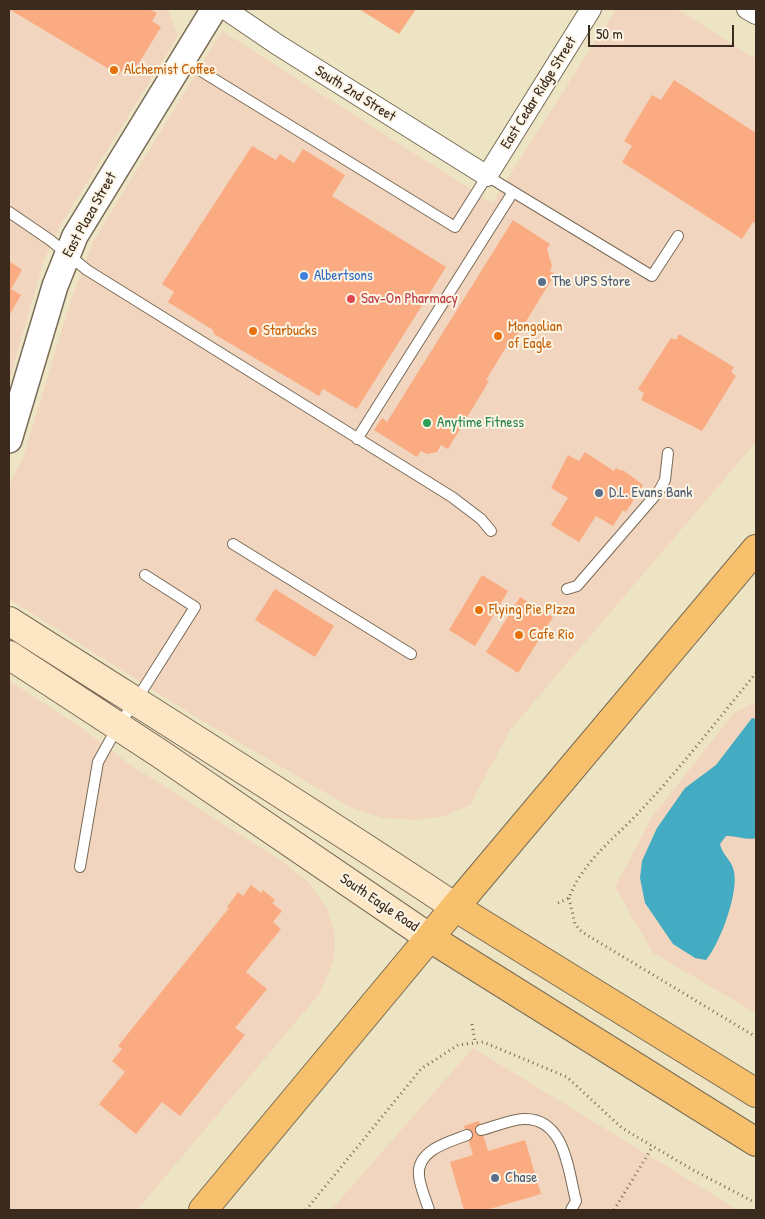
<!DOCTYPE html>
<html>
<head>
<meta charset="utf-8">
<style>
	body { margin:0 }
	#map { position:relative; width:765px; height:1219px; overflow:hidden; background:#ece4c2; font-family:"Patrick Hand",sans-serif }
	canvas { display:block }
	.frame { position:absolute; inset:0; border:10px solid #3b2a1e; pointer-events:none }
	.scale { position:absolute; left:588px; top:25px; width:146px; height:22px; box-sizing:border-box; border:2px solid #3b2a1e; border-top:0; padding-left:6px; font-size:15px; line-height:18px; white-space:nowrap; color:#3b2a1e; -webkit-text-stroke:4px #fcf5e5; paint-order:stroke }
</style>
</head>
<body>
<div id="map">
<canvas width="765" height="1219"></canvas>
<div class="frame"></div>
<div class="scale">50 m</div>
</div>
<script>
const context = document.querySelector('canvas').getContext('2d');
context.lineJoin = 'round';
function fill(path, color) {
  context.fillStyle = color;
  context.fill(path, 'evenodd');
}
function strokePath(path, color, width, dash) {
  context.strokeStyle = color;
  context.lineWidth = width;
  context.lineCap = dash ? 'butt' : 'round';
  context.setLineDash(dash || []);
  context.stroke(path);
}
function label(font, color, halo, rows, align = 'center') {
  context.font = font + ' "Patrick Hand",sans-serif';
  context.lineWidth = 4;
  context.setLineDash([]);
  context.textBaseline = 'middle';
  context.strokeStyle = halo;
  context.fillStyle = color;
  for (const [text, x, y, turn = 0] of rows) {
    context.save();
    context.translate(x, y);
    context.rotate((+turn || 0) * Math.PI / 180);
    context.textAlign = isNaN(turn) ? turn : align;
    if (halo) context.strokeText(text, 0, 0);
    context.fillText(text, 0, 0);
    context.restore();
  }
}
fill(new Path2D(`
	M9 9H168L178 36 61 224 44 260 9 381Z
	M616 9H677L756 59V442L510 730 470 805 444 816 415 820 383 818 350 807 196 717 9 599V485L23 458 71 300 93 242 222 31 492 203Z
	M9 681 80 727 129 764 283 862 309 883 327 908 335 934 334 959 320 993 137 1210H9Z
	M756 702V1013L653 953 615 887 652 817 734 713Z
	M473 1048 738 1210H331Z`), '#f2d5be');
fill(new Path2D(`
	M752 718 756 719V838C747 841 736 835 726 836L720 844C722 854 730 859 733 868 741 888 720 944 706 960L695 958 673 944 645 903 640 878 642 861 657 828 685 788 716 765Z`), '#43abc2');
fill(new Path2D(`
	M9 9H149L157 13 152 21 161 27 134 71 125 66 119 75Z
	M359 9H416L399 34Z
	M674 80 756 133V224L753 222 742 239 622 162 632 146 624 141 652 95 661 100Z
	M252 146 276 160 280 154 294 163 303 149 345 175 332 196 446 267 357 409 323 389 319 396 214 334 213 330 168 302 174 292 162 284Z
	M513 220 550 244 547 249 552 266 550 271 555 274 514 341 511 339 486 380 489 381 448 449 441 445 437 452 427 454 421 451 417 457 374 430 382 418 387 422Z
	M9 261 22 270 11 289 21 295 9 316Z
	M679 334 734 367 731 372 736 376 702 431 641 400 644 393 638 389 671 338 676 340Z
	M585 452 614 471 616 468 622 471 623 470 643 485 626 512 623 510 613 526 596 516 579 542 551 525 568 498 551 488 568 455 579 461Z
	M482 575 508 591 475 646 449 630Z
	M275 589 334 626 315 657 255 620Z
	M520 597 553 617 518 673 486 652Z
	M251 885 261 893 263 890 275 900 272 903 282 911 273 922 281 929 246 972 267 989 235 1028 245 1035 180 1116 162 1102 136 1134 99 1104 125 1072 112 1061 122 1049 118 1046 229 908 227 907 238 892 243 896Z
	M479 1121 488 1151 525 1140 541 1194 486 1210H464L450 1162 473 1155 464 1126Z`), '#faab81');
const service = new Path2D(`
	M183 60 455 227 487 176 652 276 678 236
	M9 212 50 240 87 270 452 497 481 519 491 531
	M357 439 513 192
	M233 544 411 654
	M567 589 577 586 659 491 665 480 668 453
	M80 867 98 762 118 726 135 702 195 607 145 575
	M481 1130C494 1127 509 1120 523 1119 565 1117 568 1170 576 1201L571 1210
	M429 1210C426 1200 420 1187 419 1176 416 1150 449 1142 467 1135`);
const minor = new Path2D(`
	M225 9 278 45 487 176 591 9
	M747 9 756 14`);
const tertiary = new Path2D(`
	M9 440 55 286 75 236 214 9`);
const secondary = new Path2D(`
	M9 621C158 716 308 809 455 907
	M9 655 159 753 430 938`);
const primary = new Path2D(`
	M203 1210 455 907`);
const trunk = new Path2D(`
	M756 549 455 907 756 1093
	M430 938 756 1142`);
strokePath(service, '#796b57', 12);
strokePath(minor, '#796b57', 22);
strokePath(tertiary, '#796b57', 28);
strokePath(secondary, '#796b57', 30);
strokePath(primary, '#796b57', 30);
strokePath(trunk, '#796b57', 30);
strokePath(new Path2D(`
	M569 898 575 924 582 932 756 1037
	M558 903 569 898C583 860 617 837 643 808 683 765 719 718 756 673
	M472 1024 475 1042
	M306 1210 421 1069 458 1045 483 1042 567 1077 622 1128 693 1170 756 1203
	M614 1210 653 1146`), '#796b57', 3, [1, 4]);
strokePath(service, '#fff', 10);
strokePath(minor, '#fff', 20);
strokePath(tertiary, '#fff', 25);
strokePath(secondary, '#fce6c4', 28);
strokePath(primary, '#f7c06c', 28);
strokePath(trunk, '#f7c06c', 28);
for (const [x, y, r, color] of [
	[114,70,5,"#e8710a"],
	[304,276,5,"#3f7fe0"],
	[542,282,5,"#5c6f8a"],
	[351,299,5,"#e0444e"],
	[253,331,5,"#e8710a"],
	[498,336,5,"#e8710a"],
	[427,423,5,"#2e9e5b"],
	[599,493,5,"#5c6f8a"],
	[479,610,5,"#e8710a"],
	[519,635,5,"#e8710a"],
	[495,1178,5,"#5c6f8a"]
]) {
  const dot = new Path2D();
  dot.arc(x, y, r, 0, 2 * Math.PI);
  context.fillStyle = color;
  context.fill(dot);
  strokePath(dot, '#fcf5e5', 2);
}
label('15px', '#c56008', '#fcf5e5', [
	["Alchemist Coffee",124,70],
	["Mongolian",508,327],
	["of Eagle",508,344],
	["Starbucks",263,331],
	["Flying Pie PIzza",489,610],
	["Cafe Rio",529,635]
], 'left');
label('15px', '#3b2a1e', '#fcf5e5', [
	["East Cedar Ridge Street",539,93,-58],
	["South 2nd Street",355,94,32],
	["East Plaza Street",90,215,-61],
	["South Eagle Road",379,903,34]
]);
label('15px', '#366cbe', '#fcf5e5', [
	["Albertsons",314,276]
], 'left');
label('15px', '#4e5e75', '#fcf5e5', [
	["The UPS Store",552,282],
	["D.L. Evans Bank",609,493],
	["Chase",505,1178]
], 'left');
label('15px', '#be3a42', '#fcf5e5', [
	["Sav-On Pharmacy",361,299]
], 'left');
label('15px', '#27864d', '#fcf5e5', [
	["Anytime Fitness",437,423]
], 'left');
</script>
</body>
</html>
